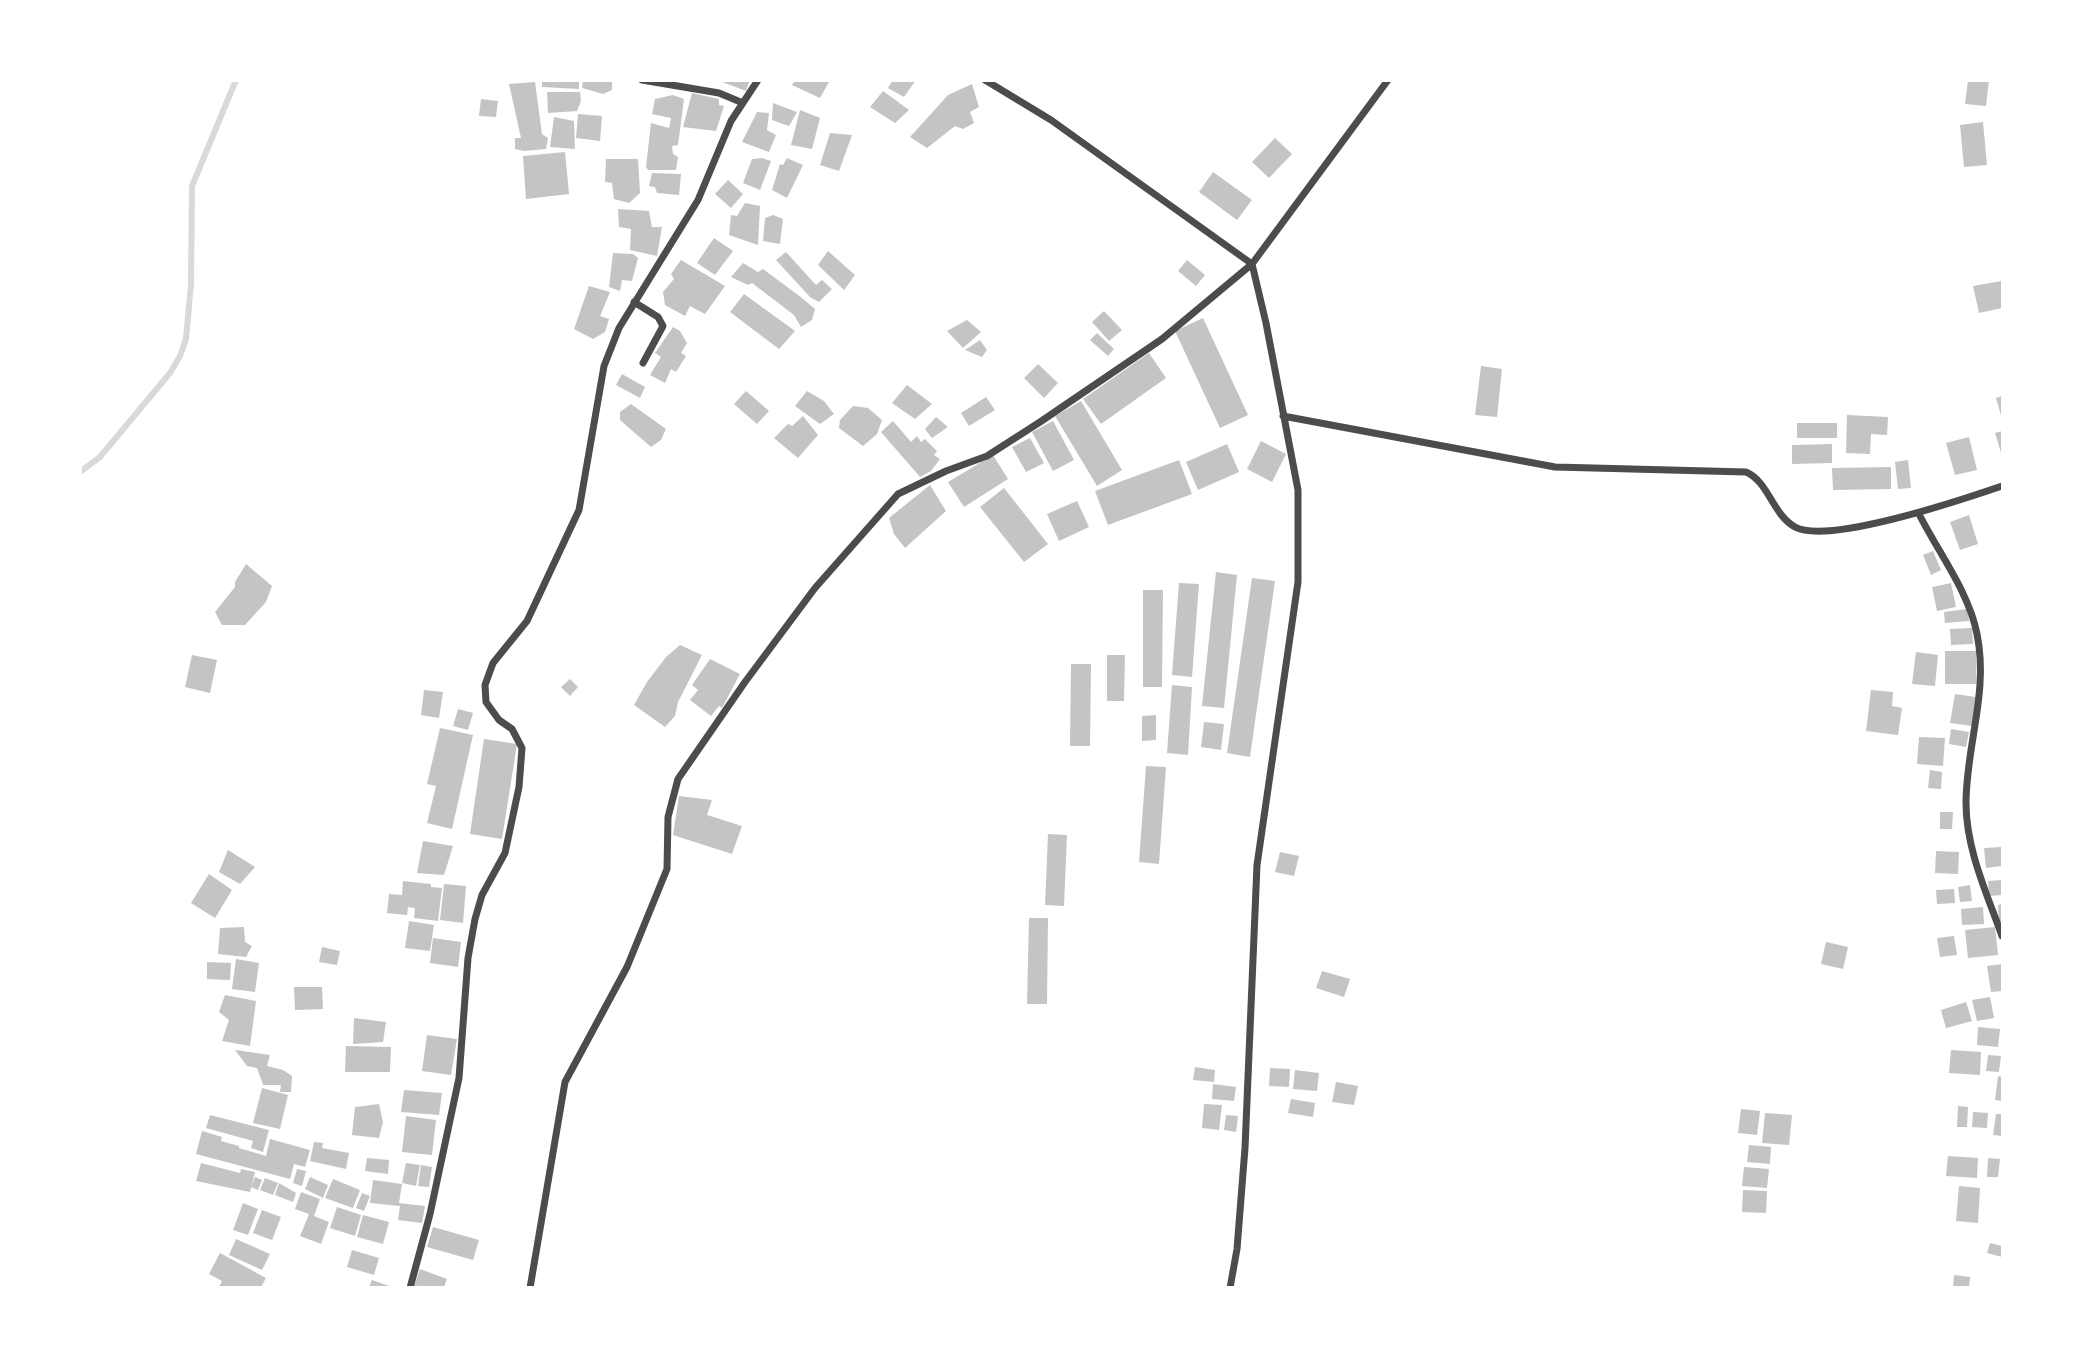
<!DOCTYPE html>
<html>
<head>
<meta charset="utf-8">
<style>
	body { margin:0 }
	#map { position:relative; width:2083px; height:1368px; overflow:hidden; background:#fff; font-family:Signika,sans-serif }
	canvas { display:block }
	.frame { position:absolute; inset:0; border:82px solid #fff; pointer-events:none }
</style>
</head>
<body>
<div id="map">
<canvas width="2083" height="1368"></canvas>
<div class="frame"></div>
</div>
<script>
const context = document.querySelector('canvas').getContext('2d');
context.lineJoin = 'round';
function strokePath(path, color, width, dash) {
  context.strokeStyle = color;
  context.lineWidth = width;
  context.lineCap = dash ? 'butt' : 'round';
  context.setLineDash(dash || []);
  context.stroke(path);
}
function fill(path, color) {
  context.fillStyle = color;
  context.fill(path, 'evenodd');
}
strokePath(new Path2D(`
	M80 472 100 457 170 373 180 356 186 339 191 284 192 186 236 80`), '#d9d9d9', 6);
fill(new Path2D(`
	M542 80H579V89L542 87Z
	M583 80H612V90L603 94 582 88Z
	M717 80H750L746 91Z
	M795 80H830L820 98 792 85Z
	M893 80H916L904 97 888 88Z
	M1968 80H1989L1986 106 1965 104Z
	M535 82 542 134 548 138 546 149 524 151 515 149V138H521L509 84Z
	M972 84 979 107 970 112 974 123 963 129 955 126 927 148 910 137 948 95Z
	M883 91 909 110 895 123 870 107Z
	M547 92H580L581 101 577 111 548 113Z
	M692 93 719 99V105L724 106 716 131 683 127Z
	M673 95 684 99 678 145 672 146 673 154 678 157 676 170H648L646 167 651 123 669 128 671 118 652 114 655 99Z
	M481 99 498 101 496 117 479 116Z
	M773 103 797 112 789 126 772 120Z
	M800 110 820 118 812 149 791 145Z
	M757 112 769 113 767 130 776 135 769 152 742 142Z
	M578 114 602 116 600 141 576 138Z
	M554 117 574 121 575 149 550 147Z
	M1983 122 1987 165 1964 167 1960 125Z
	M830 133 852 135 839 171 820 165Z
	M1275 138 1292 154 1269 178 1252 162Z
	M565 152 569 194 526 199 523 156Z
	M762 158 771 161 760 190 743 183 752 159Z
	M787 158 803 165 787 198 772 190 780 164 783 165Z
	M606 159H638L640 193 629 203 614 199 612 183 605 182Z
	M1213 172 1252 200 1237 220 1199 192Z
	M652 173 681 174 679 195 657 193 655 187 649 186Z
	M728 180 743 194 731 208 715 194Z
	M745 203 760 206 758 245 729 235 731 215 737 216Z
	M618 209 649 211 652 227H662L657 256 630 250 631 229 619 227Z
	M773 215 783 219 780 244 763 241 765 218Z
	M714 238 733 251 715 275 697 263Z
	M828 251 855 275 844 290 818 265Z
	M786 252 816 285 822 280 832 289 819 302 810 297 776 260Z
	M613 253 633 254 638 258 632 281 622 280 620 291 609 287Z
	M681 260 725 286 705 314 690 306 685 316 665 305 663 292 674 279 671 274Z
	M1187 260 1205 275 1196 286 1178 271Z
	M743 263 758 272 763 269 802 298 815 309 812 320 801 327 794 315 752 283 748 285 731 277Z
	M2001 281 2002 308 1979 313 1973 286Z
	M589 286 610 292 600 316 609 319 605 332 593 339 574 329Z
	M744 294 795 331 779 349 730 312Z
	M1104 311 1122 330 1109 341 1092 322Z
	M1203 318 1248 415 1220 428 1175 331Z
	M967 320 981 332 963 348 947 331Z
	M673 327 680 331 687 343 681 353 686 356 676 372 671 369 665 383 650 375 661 357 655 353Z
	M1097 333 1114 349 1108 356 1090 340Z
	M980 340 987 350 982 357 965 350Z
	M1149 353 1166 378 1101 424 1083 399Z
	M1038 364 1058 383 1044 398 1024 378Z
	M1481 366 1502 369 1497 417 1475 415Z
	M622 374 645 387 640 398 616 385Z
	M907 385 932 404 915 419 892 403Z
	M746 391 769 411 757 424 734 404Z
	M807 391 824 401 834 414 820 424 795 406Z
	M2002 396V419L1996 398Z
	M986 397 995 410 969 426 961 413Z
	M1081 401 1122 470 1097 486 1055 416Z
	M631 404 666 429 661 440 651 447 620 420V412Z
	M853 406 868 408 882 420 877 434 863 446 839 428 840 420Z
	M1847 415 1888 417 1887 435 1871 434 1870 454 1846 453Z
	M803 416 818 435 798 458 774 438 788 424 792 426Z
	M936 417 948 427 932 438 925 429Z
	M893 421 911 442 917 436 921 442 925 439 937 451 934 455 940 459 931 471 920 477 881 432Z
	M1053 421 1074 460 1053 471 1032 432Z
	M1797 423H1837V438H1797Z
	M2002 431V456L1995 433Z
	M1969 437 1977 470 1955 475 1946 443Z
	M1030 438 1044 463 1026 472 1012 447Z
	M1261 441 1286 454 1272 482 1247 469Z
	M1227 444 1239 472 1198 490 1186 462Z
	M1832 444V463L1792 464V445Z
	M993 455 1008 479 964 507 948 482Z
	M1179 460 1192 494 1108 525 1095 491Z
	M1908 460 1911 488 1898 489 1895 462Z
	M1891 467V489L1833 490 1832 468Z
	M930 485 946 511 905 548 894 534 889 518Z
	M1004 488 1048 544 1024 562 980 507Z
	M1077 501 1089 527 1059 541 1047 514Z
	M1969 515 1978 544 1960 550 1950 522Z
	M1933 551 1941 570 1931 575 1923 555Z
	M246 564 272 586 266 602 245 625H222L215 612 235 587V582Z
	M1216 572 1237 575 1224 708 1202 706Z
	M1252 578 1275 581 1250 757 1227 753Z
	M1179 583 1199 584 1192 677 1172 675Z
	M1951 583 1956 607 1937 611 1932 587Z
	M1143 590H1163L1162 687H1143Z
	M1967 609 1969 621 1945 623 1944 612Z
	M1972 628 1973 644 1951 645 1950 629Z
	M680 645 702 655 678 702 675 716 665 727 634 705 647 682 666 657Z
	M1945 651H1976V684H1945Z
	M1916 652 1938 655 1935 686 1912 684Z
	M192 655 217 660 210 693 185 687Z
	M1107 655H1125L1124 701H1107Z
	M710 659 740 674 722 708 719 706 711 716 690 700 698 690 692 685Z
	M1071 664H1091L1090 746H1070Z
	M570 679 578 687 570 696 561 687Z
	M1172 685 1192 687 1188 755 1167 753Z
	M424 690 443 692 439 718 421 715Z
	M1871 690 1893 692 1892 706 1902 708 1898 735 1866 731Z
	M1955 694 1976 697 1972 726 1950 723Z
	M458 709 473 713 468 730 453 726Z
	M1156 715V740L1142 741V716Z
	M1204 722 1224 724 1221 750 1201 747Z
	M440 728 473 735 452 829 427 823 436 786 427 784Z
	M1951 729 1969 732 1966 747 1949 744Z
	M1919 737 1945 738 1943 766 1917 764Z
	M484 739 517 744 502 839 470 834Z
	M1146 766 1166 767 1159 864 1139 862Z
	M1930 770 1942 772 1941 789 1928 788Z
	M679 796 712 800 707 815 742 826 732 854 673 835Z
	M1940 812H1953L1952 829H1940Z
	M1048 834 1067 835 1064 906 1045 905Z
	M423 841 453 846 444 875 417 873Z
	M2001 847 2002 866 1986 868 1984 848Z
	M228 850 255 867 240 884 219 872Z
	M1936 851 1959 852 1958 874 1935 873Z
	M1280 852 1299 856 1294 876 1275 872Z
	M209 874 232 890 215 918 191 903Z
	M2002 880V895L1989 896 1988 881Z
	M403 881 431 884V887L442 888 438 921 414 918 415 908 408 907 407 915 387 913 389 894 402 895Z
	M444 884 466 886 463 923 440 920Z
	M1970 885 1972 901 1960 902 1958 887Z
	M1954 889 1955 903 1937 904 1936 890Z
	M2002 904V921L1999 922 1998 905Z
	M1983 907 1984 924 1962 925 1961 909Z
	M1029 918H1048L1047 1004H1027Z
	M409 921 434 925 430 951 405 948Z
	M244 927 245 942 252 946 246 957 218 954 220 928Z
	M1995 927 1998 955 1968 958 1965 930Z
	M1954 936 1957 955 1940 957 1937 938Z
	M433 938 461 942 458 967 430 963Z
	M1826 942 1848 947 1843 969 1821 964Z
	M322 947 340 951 337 965 319 962Z
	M236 959 259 963 255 992 232 989Z
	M207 962 231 963 230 980 207 979Z
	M2002 964V991L1991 992 1987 966Z
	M1322 971 1350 979 1344 997 1316 988Z
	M294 987H322L323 1009 295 1010Z
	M225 995 256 1001 250 1046 222 1041 229 1020 219 1012Z
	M1990 997 1994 1018 1977 1021 1972 1000Z
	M1966 1002 1972 1021 1946 1028 1941 1010Z
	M354 1018 386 1022 383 1042 353 1044Z
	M1978 1027 2000 1029 1998 1047 1977 1045Z
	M427 1035 457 1039 451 1075 422 1071Z
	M346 1046 391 1047 390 1072H345Z
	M235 1050 270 1055 267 1066 283 1070 292 1076 291 1092H280L281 1085H263L257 1068 247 1066Z
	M1951 1050 1981 1052 1980 1075 1949 1073Z
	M1988 1055 2001 1056 1999 1072 1986 1071Z
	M1195 1067 1215 1070 1214 1082 1193 1080Z
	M1270 1068 1290 1069 1289 1087 1269 1086Z
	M1295 1070 1319 1073 1317 1091 1293 1089Z
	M1998 1076 2002 1077V1101L1995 1100Z
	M1336 1082 1358 1086 1354 1105 1332 1102Z
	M1213 1084 1236 1087 1234 1101 1212 1099Z
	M262 1088 288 1095 280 1129 253 1123Z
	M404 1090 442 1093 439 1115 401 1112Z
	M1291 1099 1315 1103 1313 1117 1288 1113Z
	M379 1104 383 1122 379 1138 352 1135 355 1107Z
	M1204 1104 1222 1105 1219 1130 1202 1128Z
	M1958 1106 1968 1107 1967 1127H1957Z
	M1741 1109 1760 1111 1757 1135 1738 1133Z
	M1973 1112 1988 1113 1987 1128 1972 1127Z
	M1765 1113 1792 1115 1789 1145 1762 1143Z
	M1996 1114H2002V1136L1993 1135Z
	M210 1115 269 1130 263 1152 251 1148 253 1141 206 1128Z
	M1226 1115 1238 1116 1236 1132 1224 1130Z
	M406 1116 436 1120 432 1155 402 1152Z
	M202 1131 222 1137 221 1141 239 1146V1148L266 1156 270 1139 310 1150 305 1167 294 1164 290 1179 196 1154Z
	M314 1142 323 1143 322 1148 349 1153 346 1169 310 1161Z
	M1749 1145 1771 1147 1770 1164 1747 1162Z
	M1948 1156 1978 1158 1977 1178 1946 1176Z
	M367 1158 389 1160 388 1174 365 1171Z
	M1988 1158 2000 1159 1998 1177H1987Z
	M201 1163 240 1173 241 1169 255 1172 250 1192 196 1181Z
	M406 1163 420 1165 416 1186 402 1183Z
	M421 1165 432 1167 429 1187 418 1186Z
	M1744 1167 1769 1169 1767 1188 1742 1186Z
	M297 1169 306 1171 302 1186 293 1183Z
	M255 1177 262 1180 258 1190 251 1187Z
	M310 1177 328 1185 323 1198 305 1189Z
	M265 1178 278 1183 273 1195 260 1190Z
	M333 1179 360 1190 353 1208 325 1198Z
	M373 1180 402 1184 399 1203 425 1206 422 1223 398 1220 400 1206 370 1203Z
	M279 1183 296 1193 293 1202 275 1195Z
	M1959 1186 1980 1188 1978 1223 1956 1221Z
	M1743 1190 1767 1191 1766 1213 1742 1212Z
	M301 1192 320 1199 314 1216 329 1222 321 1244 300 1236 309 1214 295 1209Z
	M362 1193 370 1196 364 1211 356 1208Z
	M243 1203 258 1209 248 1235 233 1230Z
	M337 1207 361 1215 355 1236 330 1228Z
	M262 1210 281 1217 272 1240 253 1233Z
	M363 1215 389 1222 383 1244 357 1237Z
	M433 1227 479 1240 473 1260 427 1247Z
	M236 1239 270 1254 262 1270 229 1255Z
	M1990 1243 2002 1246V1257L1987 1253Z
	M352 1250 379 1258 374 1275 347 1267Z
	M220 1253 266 1278 261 1287H219L222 1281 209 1274Z
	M420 1269 447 1279 444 1287H414Z
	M1954 1275 1970 1277 1969 1287H1953Z
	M372 1280 392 1287H369Z`), '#c4c4c4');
strokePath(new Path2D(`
	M642 80 719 93 743 103
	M634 302 658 317 663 326 643 363
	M1283 416 1555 467 1746 472C1769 482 1772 514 1795 527 1828 545 1964 499 2002 486
	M1919 514C1938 552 1969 592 1977 634 1989 692 1966 746 1966 803 1966 849 1987 894 2002 936
	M410 1288 430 1214 459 1078 468 958 475 919 482 895 505 853 519 787 522 748 512 729 499 720 486 702 485 685 493 663 527 621 579 510 604 366 619 328 698 200 731 121 758 80
	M530 1288 565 1082 627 967 667 869 668 817 678 779 745 682 815 588 898 494 946 471 987 456 1040 422 1162 339 1252 264 1051 120 985 80
	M1230 1288 1237 1249 1245 1148 1257 865 1298 582V490L1266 323 1252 264 1388 80`), '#4c4c4c', 7);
</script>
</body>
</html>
